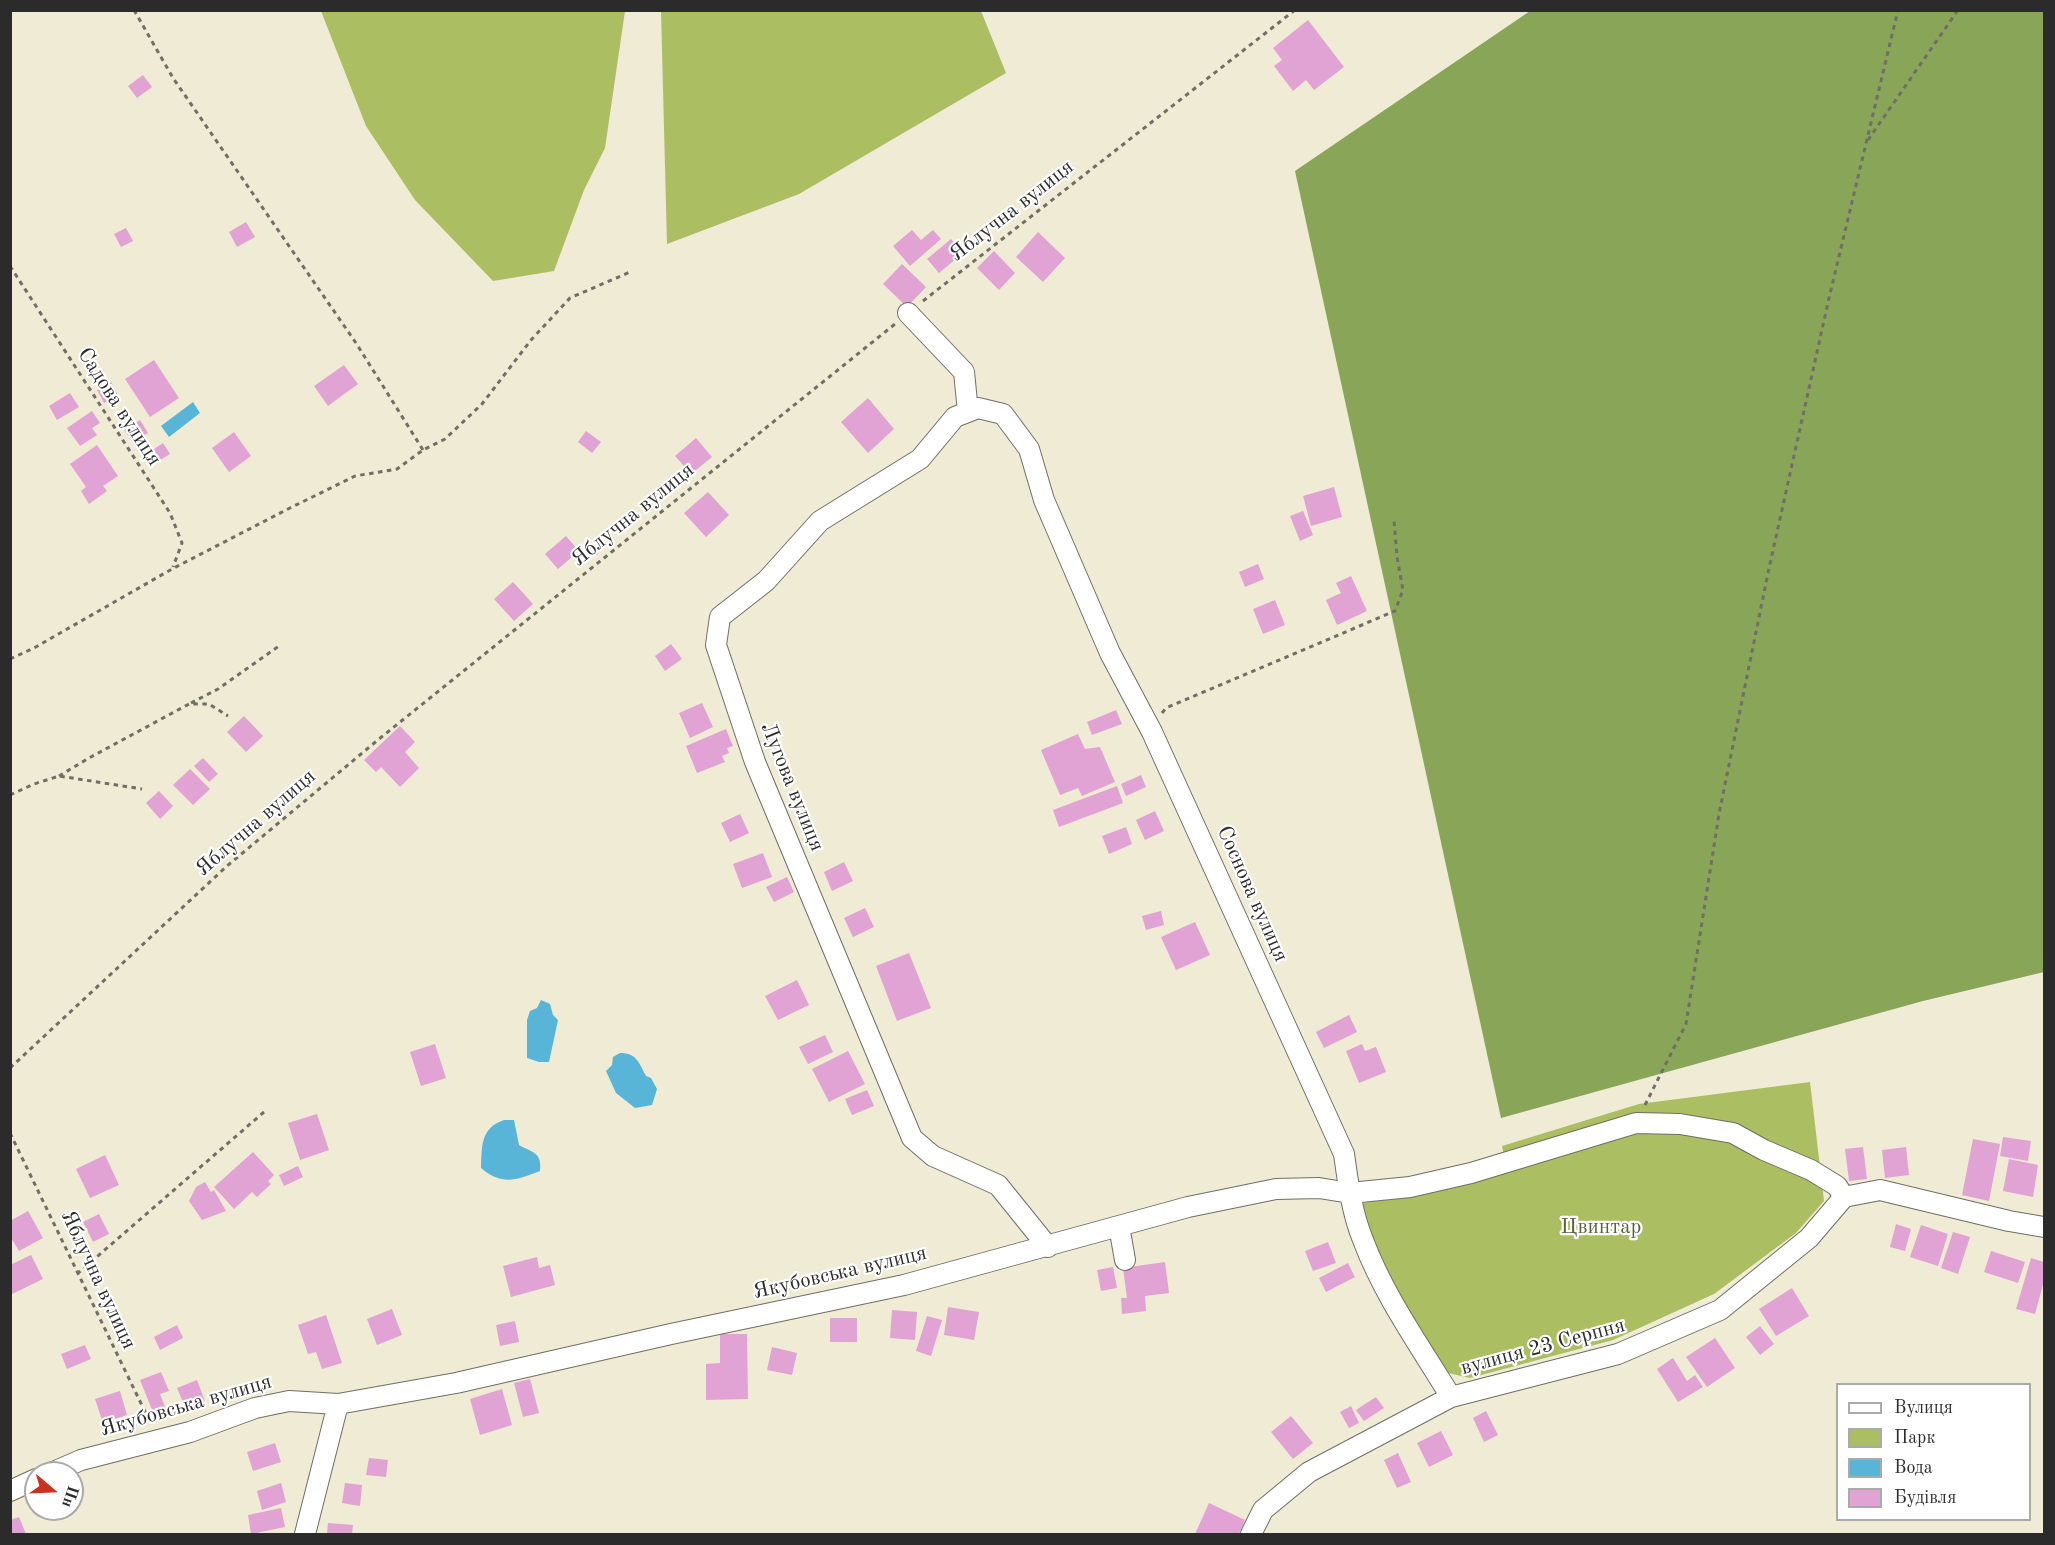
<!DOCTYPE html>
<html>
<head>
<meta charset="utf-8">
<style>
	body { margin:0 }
	#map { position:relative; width:2055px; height:1545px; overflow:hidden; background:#efebd4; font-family:"Old Standard TT",serif }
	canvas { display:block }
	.frame { position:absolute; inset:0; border:12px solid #2b2b2b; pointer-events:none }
	.legend { position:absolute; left:1836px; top:1383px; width:195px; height:138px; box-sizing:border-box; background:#fff; border:2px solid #aaa; margin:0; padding:8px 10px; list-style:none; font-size:18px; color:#2b2b2b }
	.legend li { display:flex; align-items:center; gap:12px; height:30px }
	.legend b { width:30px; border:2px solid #aaa }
	.north { position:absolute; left:24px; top:1461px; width:60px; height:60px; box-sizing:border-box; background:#fff; border:2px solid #aaa; border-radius:50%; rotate:109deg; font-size:16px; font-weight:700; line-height:24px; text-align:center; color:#2b2b2b }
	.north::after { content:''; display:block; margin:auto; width:21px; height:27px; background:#c8321e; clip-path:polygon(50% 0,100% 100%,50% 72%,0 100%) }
</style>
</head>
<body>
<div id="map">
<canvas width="2055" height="1545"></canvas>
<div class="frame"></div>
<ul class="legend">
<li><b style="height:8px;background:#fff"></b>Вулиця</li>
<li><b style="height:16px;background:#abbe62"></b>Парк</li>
<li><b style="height:16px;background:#58b5d7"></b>Вода</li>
<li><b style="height:16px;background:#e1a3d4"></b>Будівля</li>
</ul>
<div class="north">Пн</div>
</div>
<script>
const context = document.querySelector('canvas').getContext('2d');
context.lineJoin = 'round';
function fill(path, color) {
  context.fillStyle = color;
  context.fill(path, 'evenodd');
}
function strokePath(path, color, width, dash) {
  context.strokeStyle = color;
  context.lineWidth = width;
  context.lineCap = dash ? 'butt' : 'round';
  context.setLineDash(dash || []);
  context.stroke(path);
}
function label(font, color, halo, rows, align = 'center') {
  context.font = font + ' "Old Standard TT",serif';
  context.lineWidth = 4.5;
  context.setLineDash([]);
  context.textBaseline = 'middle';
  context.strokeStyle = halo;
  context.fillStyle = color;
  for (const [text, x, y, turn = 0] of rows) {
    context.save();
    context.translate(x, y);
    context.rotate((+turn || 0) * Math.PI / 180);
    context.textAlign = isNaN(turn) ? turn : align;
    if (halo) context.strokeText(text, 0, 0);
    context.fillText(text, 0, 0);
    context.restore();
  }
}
fill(new Path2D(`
	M321 11H625L605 148 584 190 554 271 493 281 415 200 366 126Z
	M661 11H981L1006 73 799 194 667 244Z
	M1810 1082 1824 1201 1796 1233 1714 1294 1613 1340 1470 1378 1444 1372 1393 1285 1375 1246 1359 1204 1507 1172 1502 1146 1639 1104Z`), '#abbe62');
fill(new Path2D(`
	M1530 11H2044V972L1923 1001 1501 1118 1295 171Z`), '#88a558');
fill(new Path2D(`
	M193 402 200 413 169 437 161 426Z
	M541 1000 550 1004 553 1015 558 1020 549 1062H539L527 1058V1020L530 1011 537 1008Z
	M620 1053C637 1053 639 1063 646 1076L651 1078 657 1089 652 1105 635 1108 616 1093 606 1071 612 1065 613 1057Z
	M504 1120H514L519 1145C533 1153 542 1152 540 1171 517 1180 502 1186 481 1168 482 1147 480 1128 504 1120Z`), '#58b5d7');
fill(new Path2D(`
	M1308 20 1344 67 1314 90 1306 80 1293 91 1274 66 1282 60 1273 48Z
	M143 75 152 87 137 98 128 86Z
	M246 222 255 237 237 247 229 232Z
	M126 228 133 241 121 247 114 234Z
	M912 230 921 240 933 230 941 239 910 266 893 246Z
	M1038 232 1065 258 1043 282 1016 257Z
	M951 239 963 253 939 273 927 259Z
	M994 251 1015 273 999 290 977 268Z
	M902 264 926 287 907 307 883 284Z
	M154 360 179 398 150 417 125 379Z
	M344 365 358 384 328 406 314 386Z
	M111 382 118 395 104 403 97 390Z
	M70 393 79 407 57 420 49 406Z
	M868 398 894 429 868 453 841 422Z
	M92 411 100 423 92 428 97 435 80 446 67 428Z
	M140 420 148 433 133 443 124 430Z
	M586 431 601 442 592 453 578 442Z
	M234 432 251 456 229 472 212 448Z
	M696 438 712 457 691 474 675 456Z
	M163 443 170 454 152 465 145 455Z
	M97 445 118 476 103 486 107 491 89 504 81 491 86 487 70 464Z
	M1334 487 1342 517 1311 526 1303 496Z
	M708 492 729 515 706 537 684 513Z
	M1303 511 1313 535 1300 541 1290 516Z
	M566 536 579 551 558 569 545 554Z
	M1258 564 1264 579 1245 587 1239 572Z
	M1351 576 1367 611 1337 625 1326 600 1341 593 1336 583Z
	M513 582 533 604 514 621 494 599Z
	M1275 600 1285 625 1263 634 1253 609Z
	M671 644 682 659 665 671 655 656Z
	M702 703 713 727 690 738 679 713Z
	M1116 710 1122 724 1092 735 1087 722Z
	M244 716 263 736 246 752 227 732Z
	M400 726 415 742 405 752 419 768 400 787 381 767 376 772 364 760Z
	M726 729 733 746 727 748 729 753 722 756 725 762 697 773 686 746Z
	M1078 734 1085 749 1100 747 1115 782 1082 796 1078 788 1060 795 1041 750Z
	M203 758 218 774 209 782 194 766Z
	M190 769 210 789 193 805 173 785Z
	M1141 775 1146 787 1126 796 1121 784Z
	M1117 786 1123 803 1059 827 1053 810Z
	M159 791 173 806 160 819 146 803Z
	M1155 811 1164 831 1145 840 1136 820Z
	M740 814 749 833 730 842 721 823Z
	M1126 827 1132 844 1109 854 1102 836Z
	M763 853 772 877 742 888 733 864Z
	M844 862 853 881 832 891 824 872Z
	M787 877 794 892 774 902 766 887Z
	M865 908 874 927 853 937 844 918Z
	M1161 911 1164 925 1146 930 1142 916Z
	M1195 922 1210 955 1176 970 1161 937Z
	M909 953 931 1008 897 1021 876 966Z
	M797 980 809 1005 778 1020 765 996Z
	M1349 1015 1357 1032 1324 1048 1316 1032Z
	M825 1035 833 1052 808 1064 799 1047Z
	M435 1044 446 1078 421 1086 410 1052Z
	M1362 1044 1365 1051 1376 1047 1386 1072 1359 1083 1346 1051Z
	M848 1051 865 1084 829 1102 812 1069Z
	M867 1090 874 1106 852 1115 845 1099Z
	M317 1114 329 1150 300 1160 288 1123Z
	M2003 1137 2031 1141 2028 1161 2000 1156Z
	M1973 1139 2000 1144 1989 1201 1962 1195Z
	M1863 1147 1867 1179 1849 1181 1845 1149Z
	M1906 1147 1909 1175 1885 1178 1882 1150Z
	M253 1152 274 1175 268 1181 271 1184 257 1197 252 1192 234 1209 214 1187Z
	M105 1155 119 1185 90 1198 76 1169Z
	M2009 1159 2038 1165 2033 1197 2003 1191Z
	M298 1166 303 1177 284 1186 279 1175Z
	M205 1182 211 1192 214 1190 226 1211 202 1220 189 1201 196 1187Z
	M28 1211 43 1238 19 1251 10 1236V1221Z
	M99 1214 109 1234 93 1242 83 1222Z
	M1896 1224 1911 1229 1905 1251 1890 1247Z
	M1921 1225 1948 1234 1938 1266 1910 1257Z
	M1953 1232 1970 1237 1958 1274 1941 1268Z
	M1328 1242 1336 1263 1313 1271 1305 1251Z
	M1991 1251 2025 1262 2018 1283 1984 1272Z
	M31 1255 43 1279 10 1295V1265Z
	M537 1257 539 1268 550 1265 555 1285 511 1297 503 1266Z
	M2031 1258 2044 1262V1281L2035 1314 2016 1309Z
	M1165 1262 1169 1293 1145 1296 1146 1311 1122 1314 1121 1298H1127L1123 1268Z
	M1348 1263 1355 1277 1326 1292 1319 1278Z
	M1113 1267 1117 1288 1101 1291 1097 1270Z
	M1792 1288 1809 1316 1776 1336 1759 1309Z
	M948 1307 979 1312 974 1340 944 1335Z
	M392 1309 402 1335 377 1345 367 1319Z
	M892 1310 917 1312 915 1340 890 1338Z
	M326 1315 342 1363 322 1369 316 1352 308 1354 298 1325Z
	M927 1316 942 1320 931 1356 916 1351Z
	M830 1318H857V1342H830Z
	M515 1321 519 1342 500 1346 496 1325Z
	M177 1325 183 1338 160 1350 154 1337Z
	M1760 1326 1774 1344 1760 1355 1746 1337Z
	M720 1334H747L748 1399 706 1400V1364L720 1363Z
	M1715 1338 1735 1368 1707 1387 1686 1357Z
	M85 1345 91 1359 67 1369 61 1354Z
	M772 1347 797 1353 792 1375 767 1370Z
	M1673 1358 1687 1381 1695 1375 1703 1387 1678 1402 1657 1369Z
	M161 1372 169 1391 160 1394 169 1417 157 1422 140 1380Z
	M530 1379 539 1413 523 1417 514 1383Z
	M197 1380 206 1404 187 1412 177 1388Z
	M502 1389 512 1425 480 1435 470 1399Z
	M120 1391 127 1415 103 1423 95 1399Z
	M1376 1397 1384 1408 1364 1421 1356 1410Z
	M1351 1406 1359 1423 1349 1428 1340 1412Z
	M1486 1411 1498 1435 1484 1442 1473 1418Z
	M1291 1416 1313 1443 1293 1459 1271 1432Z
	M1441 1431 1453 1455 1429 1467 1417 1443Z
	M275 1443 281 1462 253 1471 247 1452Z
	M1398 1453 1411 1482 1397 1488 1384 1460Z
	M369 1458 388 1460 386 1477 366 1475Z
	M281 1483 286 1502 262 1510 257 1491Z
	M345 1483 362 1485 360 1506 342 1503Z
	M1209 1503 1245 1520 1239 1534H1195Z
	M281 1508 285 1527 251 1534 248 1515Z
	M19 1517 26 1534H10V1520Z
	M328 1523 353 1525 352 1534H327Z`), '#e1a3d4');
const minor = new Path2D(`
	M908 313 964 372 968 412
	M1844 1197 1880 1190 2009 1221 2044 1227
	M1119 1226 1125 1260
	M1048 1247 998 1185 933 1156 912 1138 755 762 716 645 720 617 766 581 820 521 920 459 955 417 978 408 1003 414 1029 449 1044 500 1110 653 1152 732 1344 1154C1348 1183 1352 1213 1363 1240 1384 1296 1420 1346 1451 1397
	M51 1473 81 1460 190 1432 255 1408 289 1401 338 1404 456 1383 671 1334 904 1285 1188 1207 1276 1189 1319 1188 1350 1193 1410 1187 1471 1173 1636 1123 1680 1124 1733 1133 1764 1150 1811 1170 1837 1186 1844 1197
	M10 1491 36 1479
	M305 1534 338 1404
	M1251 1534 1263 1510 1309 1472 1451 1397 1618 1354 1720 1310 1809 1238 1844 1197`);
strokePath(minor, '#706e66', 22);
strokePath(new Path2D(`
	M134 10 173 78 356 343 423 450
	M1868 140 1958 10
	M10 266 170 513 182 543 173 567
	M923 301 1295 10
	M10 659 34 648 172 569 288 509 355 476 397 469 423 450 445 439 482 404 531 340 570 298 630 272
	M191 703 218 689 279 646
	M1162 713 1166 708 1395 611 1403 590 1397 557 1394 520
	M59 776 89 758 189 704H209L228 716
	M10 795 34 784 59 776 142 789
	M10 1068 227 866 379 739 895 324
	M1645 1105 1686 1024 1719 814 1768 573 1829 298 1898 10
	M10 1133 151 1424
	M77 1274 264 1112`), '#706e66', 3, [4.5, 4.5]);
strokePath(minor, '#fff', 20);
label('21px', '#2b2b2b', '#fff', [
	["Яблучна вулиця",1012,211,-38],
	["Садова вулиця",119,407,57],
	["Яблучна вулиця",633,515,-39],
	["Лугова вулиця",792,787,68],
	["Яблучна вулиця",256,823,-41],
	["Соснова вулиця",1252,894,66],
	["Якубовська вулиця",840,1273,-13],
	["Яблучна вулиця",98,1280,65],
	["вулиця 23 Серпня",1543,1347,-15],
	["Якубовська вулиця",186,1406,-16]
]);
label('21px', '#585e3e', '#fff', [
	["Цвинтар",1601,1227]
]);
</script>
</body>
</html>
